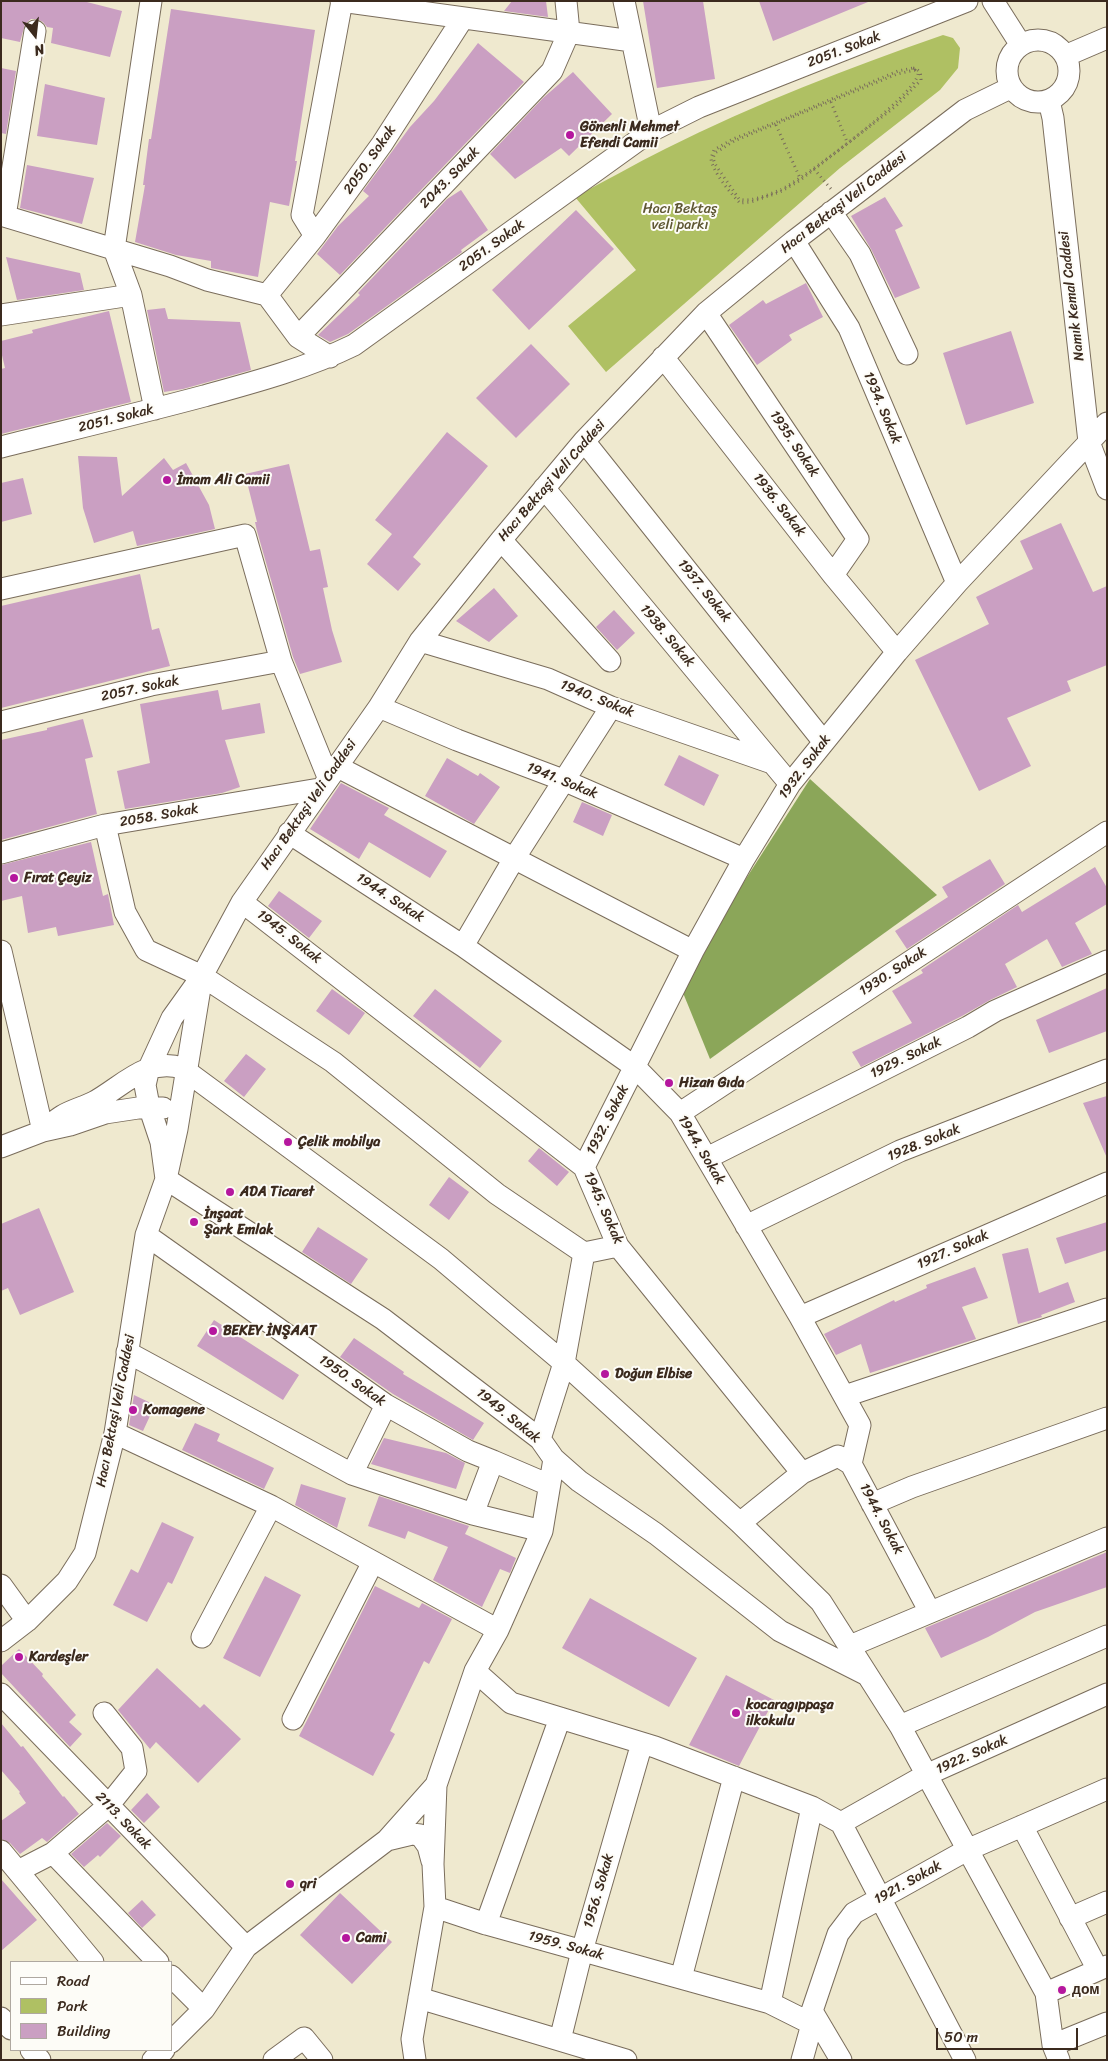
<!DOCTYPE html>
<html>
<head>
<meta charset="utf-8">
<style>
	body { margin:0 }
	#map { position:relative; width:1108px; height:2061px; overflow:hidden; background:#efe9cf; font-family:Sriracha,sans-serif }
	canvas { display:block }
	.frame { position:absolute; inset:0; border:2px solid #3b2a1e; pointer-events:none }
	.legend { position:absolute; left:10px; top:1961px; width:162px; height:90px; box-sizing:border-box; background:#fdfcf7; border:1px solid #afa8a0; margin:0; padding:6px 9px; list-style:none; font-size:15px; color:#3b2a1e }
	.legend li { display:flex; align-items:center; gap:10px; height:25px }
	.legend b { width:25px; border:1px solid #afa8a0 }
	.north { position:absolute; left:10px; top:10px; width:50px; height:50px; -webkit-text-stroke:4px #fdfcf7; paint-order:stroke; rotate:164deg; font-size:14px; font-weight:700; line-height:20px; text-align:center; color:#3b2a1e }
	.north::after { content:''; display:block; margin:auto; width:18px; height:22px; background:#3b2a1e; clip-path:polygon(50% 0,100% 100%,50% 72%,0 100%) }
	.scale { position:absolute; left:936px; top:2028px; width:142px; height:22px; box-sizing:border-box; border:2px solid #3b2a1e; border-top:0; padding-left:6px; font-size:15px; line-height:18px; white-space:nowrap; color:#3b2a1e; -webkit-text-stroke:4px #fdfcf7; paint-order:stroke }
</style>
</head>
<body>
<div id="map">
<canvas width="1108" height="2061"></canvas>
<div class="frame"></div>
<ul class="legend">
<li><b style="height:6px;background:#fff"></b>Road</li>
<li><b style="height:14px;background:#afc063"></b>Park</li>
<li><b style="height:14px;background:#ca9fc2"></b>Building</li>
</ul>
<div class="north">N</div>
<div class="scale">50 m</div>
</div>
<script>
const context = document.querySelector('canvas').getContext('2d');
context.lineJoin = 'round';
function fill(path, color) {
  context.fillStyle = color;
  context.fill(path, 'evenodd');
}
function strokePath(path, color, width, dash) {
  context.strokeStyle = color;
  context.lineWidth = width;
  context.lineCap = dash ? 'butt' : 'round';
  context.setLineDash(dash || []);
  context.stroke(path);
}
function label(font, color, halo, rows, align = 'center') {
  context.font = font + ' Sriracha,sans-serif';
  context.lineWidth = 4;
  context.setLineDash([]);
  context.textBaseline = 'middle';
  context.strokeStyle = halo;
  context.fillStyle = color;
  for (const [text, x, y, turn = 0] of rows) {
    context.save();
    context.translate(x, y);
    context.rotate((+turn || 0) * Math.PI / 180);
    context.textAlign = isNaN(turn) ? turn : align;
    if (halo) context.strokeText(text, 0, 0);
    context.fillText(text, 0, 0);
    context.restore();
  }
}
fill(new Path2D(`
	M943 35 953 38 960 48 958 68 940 90 840 168 606 372 568 326 636 270 575 197C605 181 635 164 665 149 755 104 848 68 943 35Z`), '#afc063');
fill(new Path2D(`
	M810 779 937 895 710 1059 679 983Z`), '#8ba659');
fill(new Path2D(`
	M1 1H83L122 11 110 57 51 43 53 28 47 27 43 22 37 19H31L25 24 20 42 1 38Z
	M512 1H546L548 17 504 11Z
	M643 1H703L715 79 657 88Z
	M759 1H868V2L773 41Z
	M171 9 315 30 295 161H297L289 206 270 202 258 277 211 268V261L176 255 135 242 145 185H143L149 139H151Z
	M478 43 524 82 340 275 317 254 338 226 369 196 363 191 410 127 434 101Z
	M1 68 16 71 6 134 1 133Z
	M573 72 612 114 569 156 561 148 515 179 490 154 543 98Z
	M45 84 105 98 97 145 37 136Z
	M27 165 94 178 82 224 20 208Z
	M461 190 488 230 461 250 462 252 348 334 330 342 318 335 360 295 358 293 447 199Z
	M885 197 903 226 895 230 920 288 895 298 871 249 851 216Z
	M576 210 614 249 529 330 492 290Z
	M6 257 80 273 84 290 17 300Z
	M806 283 823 317 789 335 792 340 757 365 729 325 763 300 766 304Z
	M165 308 168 319 240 322 251 370 183 389 164 392 147 310Z
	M109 311 131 402 1 434V369L5 368 1 351V341L33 333 32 330Z
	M1011 331 1034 403 966 425 943 353Z
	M531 344 570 384 516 438 476 398Z
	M447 432 488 466 413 557 421 564 398 591 367 564 392 534 375 520Z
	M78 456 117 457 122 496 164 458 173 470 186 463 209 505 215 529 137 546 133 531 94 543 83 508Z
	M289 464 310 551 320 549 328 587 323 588 332 630 342 662 300 674 293 657 257 531 255 522H257L245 474Z
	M23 478 32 514 1 522V483Z
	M1061 523 1093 592 1107 586V665L1067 681 1071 691 1007 718 1031 766 979 791 915 660 989 624 976 597 1033 569 1020 541Z
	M140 574 152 630 159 628 170 666 1 708V606Z
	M494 588 518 616 489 642 456 621Z
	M614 610 635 633 617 650 596 627Z
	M218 690 222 710 260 703 265 733 225 740 240 787 222 793 125 809 117 771 150 763 140 704Z
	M83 719 93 757 85 759 97 814 1 840V740L47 730V728Z
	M679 755 719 775 704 806 664 785Z
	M447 758 478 776 480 773 500 787 474 824 425 796Z
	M341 783 389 808 384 815 447 851 430 878 369 842 359 859 310 829Z
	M582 802 612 815 603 836 573 822Z
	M91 842 103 896 108 894 114 925 58 936 56 927 28 933 22 896 1 901V865Z
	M990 859 1005 884 907 949 895 931 948 897 942 887Z
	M1095 867 1107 888V904L1075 923 1092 954 1062 967 1047 939 1005 964 1017 987 990 1000 962 1016 861 1067 852 1052 912 1023 892 991 923 973 921 970 1018 905 1022 912Z
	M279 891 322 921 309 938 268 906Z
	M1107 988V1031L1049 1053 1036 1020Z
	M332 989 365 1013 349 1035 316 1011Z
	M435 989 502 1041 480 1068 413 1016Z
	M246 1054 266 1069 244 1097 224 1081Z
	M1107 1096V1158L1083 1103Z
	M539 1148 569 1172 557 1186 528 1161Z
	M449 1177 469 1192 449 1220 429 1205Z
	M39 1208 74 1292 20 1315 8 1288 1 1291V1224Z
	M1107 1222V1250L1065 1264 1056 1238Z
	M318 1227 368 1259 351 1284 302 1252Z
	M1028 1248 1039 1293 1068 1282 1075 1302 1041 1315 1042 1317 1018 1324 1002 1254Z
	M975 1267 988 1298 962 1307 976 1339 870 1373 861 1344 836 1355 824 1334 894 1300 895 1302 927 1288 926 1285Z
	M214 1320 299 1375 283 1400 197 1346Z
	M354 1338 404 1372 403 1374 484 1423 473 1440 393 1394 340 1357Z
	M134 1395 155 1405 143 1431 129 1425Z
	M195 1423 220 1434 217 1441 274 1468 264 1489 182 1450Z
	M384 1438 446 1453 465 1463 456 1489 371 1464Z
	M301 1484 346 1498 337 1528 295 1505Z
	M379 1496 469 1526 465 1534 516 1558 510 1573 500 1569 482 1607 433 1580 448 1547 408 1531 405 1539 368 1526Z
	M162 1522 194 1537 172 1584 168 1582 147 1622 113 1605 131 1569 138 1573Z
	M1107 1552V1587L1035 1612 988 1637 941 1658 925 1628Z
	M265 1576 301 1595 260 1677 223 1658Z
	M375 1586 419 1608 422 1603 452 1619 429 1664 424 1661 390 1731 395 1734 373 1776 299 1736Z
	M590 1598 697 1658 669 1707 562 1648Z
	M19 1649 43 1674 42 1676 76 1715 69 1722 82 1734 70 1747 1 1673V1666Z
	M157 1668 200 1708 204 1704 241 1739 198 1783 156 1742 150 1749 118 1710Z
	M726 1675 774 1700 739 1766 689 1745Z
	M1 1723 21 1747 23 1746 63 1797 64 1796 79 1814 47 1842 42 1838 20 1854 10 1843 1 1839V1821L26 1803 19 1793 20 1792 1 1770Z
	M147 1793 160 1807 144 1823 131 1810Z
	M107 1823 121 1836 100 1857 98 1855 84 1867 71 1854Z
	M1 1879 37 1920 1 1951Z
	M340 1893 392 1942 352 1984 300 1935Z
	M142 1900 156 1915 142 1928 128 1913Z`), '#ca9fc2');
const minor = new Path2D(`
	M151 1 114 249 131 295 155 409
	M341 1 632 41
	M624 1 651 131
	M993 1 1021 45
	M1007 71a31 31 0 1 1 62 0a31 31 0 1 1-62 0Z
	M1065 56 1107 38
	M1049 101 1053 118 1089 442 1107 489
	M831 212 860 254 907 354
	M1 215 170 266 207 280 267 295 298 337 330 357
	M5 216 35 31
	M315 236 302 215 342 1
	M794 241 849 328 957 583
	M267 295 315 236 382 144 463 18
	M706 313 858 539 833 575
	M1 315 131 295
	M298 337 552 71 569 32 566 1
	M663 357 833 575 897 652
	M584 441 823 741
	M1 447C69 430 137 414 204 396 255 382 307 368 354 345L651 131 699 107 967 1
	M544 488 790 784
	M501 540 610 661
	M1 589 245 535 281 661 328 777
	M420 641 548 679 611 707 772 763
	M379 707 457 740 563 780 744 859
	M1 722 151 685 281 661
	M336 766 693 951
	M105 825 125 912 146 950 202 976 333 1062 497 1194 584 1253 618 1246
	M289 833 463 946 635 1067 680 1113 800 1317 860 1425 851 1464 930 1612
	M1 853 105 825 319 789
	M242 902 584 1167 618 1246 802 1473 838 1456 851 1464
	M463 946 515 857 611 707
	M1 951 43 1131
	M680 1113 1107 832
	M43 1131C50 1126 55 1120 62 1116 72 1110 84 1107 94 1102 123 1086 147 1057 182 1068L441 1259 564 1363 740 1523 821 1602 900 1726 1046 1993 1053 2045 1059 2060
	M1 1147 43 1131 70 1125 105 1113 138 1108H163
	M707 1158 968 1027 995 1011 1107 961
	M584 1167 693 951 744 859 790 784 897 652 957 583 1107 423
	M166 1179 161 1142 149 1106 145 1085 149 1068 172 1018 202 976 242 902 379 707 420 641 501 540 584 441 706 313 794 241 965 110 1010 88
	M166 1179 383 1319 540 1439 554 1459 579 1481 656 1534 780 1631 867 1675
	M746 1226 900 1151 1107 1070
	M146 1235 386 1405 468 1451 493 1461 473 1514
	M800 1317 1107 1183
	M845 1396 1107 1309
	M115 1433 271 1506 498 1630 542 1531 473 1514 352 1474 127 1352
	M540 1439 564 1363 584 1253
	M493 1461 549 1485
	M352 1474 386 1405
	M872 1504 912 1487 1107 1418
	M740 1523 802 1473
	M542 1531 554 1459
	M1 1585 27 1621
	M202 1637 271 1506
	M1 1641 27 1621 67 1581 85 1553 115 1433 146 1235 166 1179 177 1129 201 982
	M850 1646 1107 1538
	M475 1671 511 1703 655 1747 812 1807 841 1823 965 2060
	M1 1694 246 1947
	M293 1719 373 1562
	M900 1726 1107 1636
	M436 1785 433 1864 435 1907 486 1924 770 2003 812 2024
	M841 1823 926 1775 1107 1694
	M1022 1826 1098 1970
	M387 1840 412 1834 420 1835 428 1846 432 1861
	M1 1851 93 1962
	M53 1853 158 1962
	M18 1871 53 1853 108 1806 136 1771 132 1748 104 1713
	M1070 1918 1107 1902
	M486 1924 560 1718
	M171 1976 204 2009
	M681 1978 734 1777
	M1046 1993 1107 1966
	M419 1998 626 2060
	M770 2003 812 1807
	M812 2011 841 2060
	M1 2018 11 2029
	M560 2040 582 1951 642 1743
	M171 2042 204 2009 246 1947 387 1840 436 1785 475 1671 498 1630
	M1053 2045 1107 2023
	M31 2050 40 2060
	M153 2060 164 2050
	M274 2060 304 2038 322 2060
	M415 2060 412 2039 435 1907
	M802 2060 812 2024V2011L838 1934 854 1913 967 1850 1107 1789`);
strokePath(minor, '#7a6d5c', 23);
strokePath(new Path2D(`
	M913 68C920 70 921 73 921 80L896 106 799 181 780 192 751 202 740 203C732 195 711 170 711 158 712 155 713 153 714 150L733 139 784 119 898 71Z
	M915 70 918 74C916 95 802 180 780 190 770 194 750 203 739 199L715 164 713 158 715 153 734 141 897 74Z
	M831 102 847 142
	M776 125 800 178
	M814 169 831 189`), '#7a6d5c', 3, [1, 4]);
strokePath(minor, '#fff', 21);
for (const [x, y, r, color] of [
	[570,135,5,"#b5179e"],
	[167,480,5,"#b5179e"],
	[14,878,5,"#b5179e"],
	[669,1083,5,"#b5179e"],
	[288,1142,5,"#b5179e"],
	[230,1192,5,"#b5179e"],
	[194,1222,5,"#b5179e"],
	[213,1331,5,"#b5179e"],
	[605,1374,5,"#b5179e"],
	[133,1410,5,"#b5179e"],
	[19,1657,5,"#b5179e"],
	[736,1713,5,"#b5179e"],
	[290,1884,5,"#b5179e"],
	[346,1938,5,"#b5179e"],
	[1062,1990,5,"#b5179e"]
]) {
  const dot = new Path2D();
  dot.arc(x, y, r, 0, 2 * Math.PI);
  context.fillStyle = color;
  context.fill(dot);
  strokePath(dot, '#fdfcf7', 2);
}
label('14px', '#3b2a1e', '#fdfcf7', [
	["2051. Sokak",844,50,-21],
	["2050. Sokak",370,160,-55],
	["2043. Sokak",450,178,-46],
	["Hacı Bektaşi Veli Caddesi",844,203,-38],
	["2051. Sokak",492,246,-36],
	["Namık Kemal Caddesi",1072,296,-97],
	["1934. Sokak",882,408,67],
	["2051. Sokak",116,419,-14],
	["1935. Sokak",794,444,56],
	["Hacı Bektaşi Veli Caddesi",552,481,-49],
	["1936. Sokak",779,505,52],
	["1937. Sokak",704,591,51],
	["1938. Sokak",667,636,50],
	["2057. Sokak",140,689,-12],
	["1940. Sokak",597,699,22],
	["1932. Sokak",805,767,-53],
	["1941. Sokak",562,781,22],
	["Hacı Bektaşi Veli Caddesi",309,805,-55],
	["2058. Sokak",159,816,-10],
	["1944. Sokak",390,898,33],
	["1945. Sokak",289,937,38],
	["1930. Sokak",893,972,-33],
	["1929. Sokak",906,1058,-26],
	["1932. Sokak",608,1120,-63],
	["1928. Sokak",924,1143,-22],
	["1944. Sokak",701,1150,59],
	["1945. Sokak",603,1208,66],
	["1927. Sokak",953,1250,-24],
	["1950. Sokak",352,1381,35],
	["Hacı Bektaşi Veli Caddesi",116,1411,-79],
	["1949. Sokak",508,1416,39],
	["1944. Sokak",881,1519,62],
	["1922. Sokak",972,1755,-24],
	["2113. Sokak",123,1821,46],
	["1921. Sokak",908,1883,-29],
	["1956. Sokak",599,1891,-74],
	["1959. Sokak",566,1946,15]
]);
label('bold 14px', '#3b2a1e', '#fdfcf7', [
	["Gönenli Mehmet",580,127],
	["Efendi Camii",580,143],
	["İmam Ali Camii",177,480],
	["Fırat Çeyiz",24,878],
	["Hizan Gıda",679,1083],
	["Çelik mobilya",298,1142],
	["ADA Ticaret",240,1192],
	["İnşaat",204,1214],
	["Şark Emlak",204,1230],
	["BEKEY İNŞAAT",223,1331],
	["Doğun Elbise",615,1374],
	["Komagene",143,1410],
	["Kardeşler",29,1657],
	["kocaragıppaşa",746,1705],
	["ilkokulu",746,1721],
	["qri",300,1884],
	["Cami",356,1938],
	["дом",1072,1990]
], 'left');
label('14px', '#5e5733', '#fdfcf7', [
	["Hacı Bektaş",680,209],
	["veli parkı",680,225]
]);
</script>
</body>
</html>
